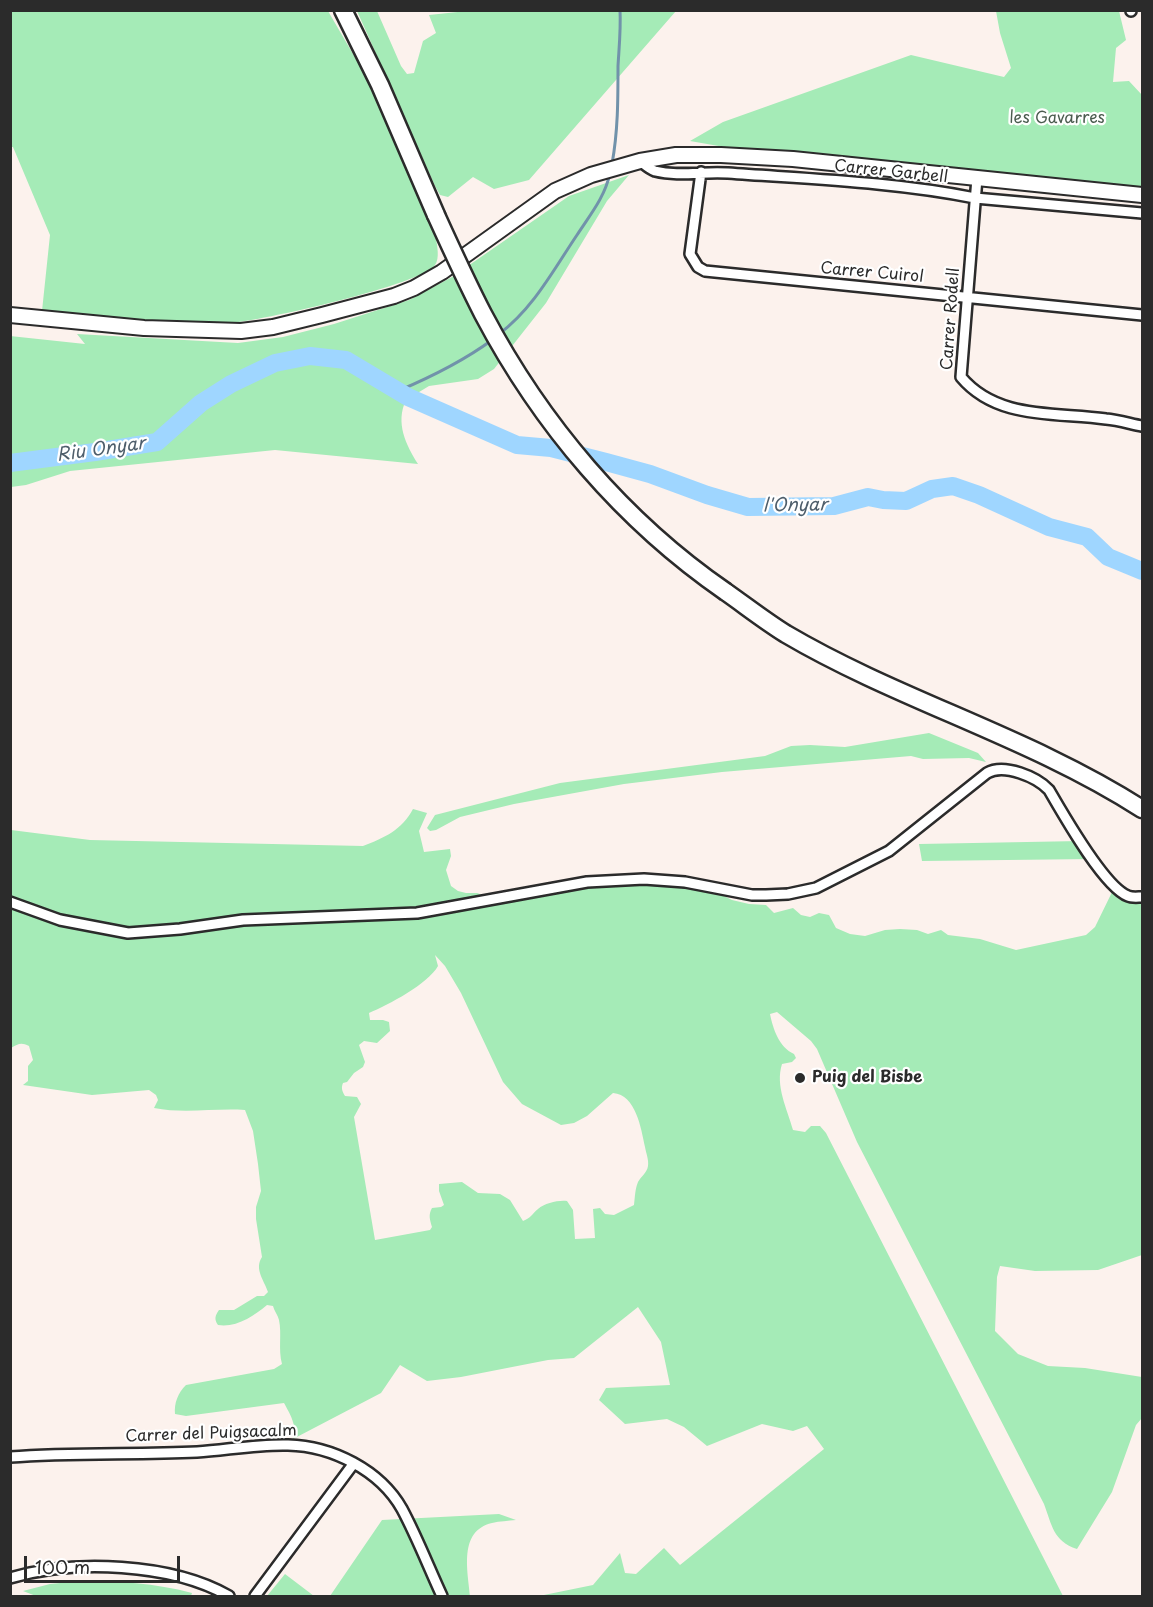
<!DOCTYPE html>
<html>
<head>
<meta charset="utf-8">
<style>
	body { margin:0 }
	#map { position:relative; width:1153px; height:1607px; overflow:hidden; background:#fcf2ed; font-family:"Playpen Sans",sans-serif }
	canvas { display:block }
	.frame { position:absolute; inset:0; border:12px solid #2b2b2b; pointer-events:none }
	.scale { position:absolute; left:24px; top:1556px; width:156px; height:27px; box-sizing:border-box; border:3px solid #2b2b2b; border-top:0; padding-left:8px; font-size:18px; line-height:21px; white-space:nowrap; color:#2b2b2b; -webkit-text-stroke:4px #fff; paint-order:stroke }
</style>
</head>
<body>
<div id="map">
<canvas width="1153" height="1607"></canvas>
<div class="frame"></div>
<div class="scale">100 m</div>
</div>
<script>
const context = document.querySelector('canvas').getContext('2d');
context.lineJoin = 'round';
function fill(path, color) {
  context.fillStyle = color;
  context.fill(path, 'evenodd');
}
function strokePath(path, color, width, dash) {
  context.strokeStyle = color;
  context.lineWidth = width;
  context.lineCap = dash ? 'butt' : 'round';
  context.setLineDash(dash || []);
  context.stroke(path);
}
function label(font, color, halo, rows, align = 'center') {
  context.font = font + ' "Playpen Sans",sans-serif';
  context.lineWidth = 4.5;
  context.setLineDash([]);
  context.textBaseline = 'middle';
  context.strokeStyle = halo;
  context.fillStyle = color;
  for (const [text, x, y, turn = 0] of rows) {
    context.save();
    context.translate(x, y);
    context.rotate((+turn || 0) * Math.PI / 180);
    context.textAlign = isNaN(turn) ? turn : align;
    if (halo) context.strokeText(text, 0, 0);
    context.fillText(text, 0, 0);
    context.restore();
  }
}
fill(new Path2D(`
	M10 11H328L367 78 436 238C437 246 440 258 435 265 424 284 257 322 229 323 202 325 174 322 147 320 112 317 77 314 42 311L50 235 13 147H11Z
	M467 11V10L676 11 529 180 494 189 473 177 448 197 440 195 435 186 357 11H377L401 66 407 74 414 73 423 41 436 33 429 15Z
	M996 11H1119L1126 40 1116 48 1113 82 1129 81 1142 95V195L793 159 690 141 723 122 911 55 1004 77 1011 68 1000 33Z
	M629 175 607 201 546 303 494 369 478 379 429 386 406 400C395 423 406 445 418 464L275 450 70 471 26 485 11 487 10 336 85 344 77 334 238 343 283 337 334 324 409 300 452 277 569 196Z
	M929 733 978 753 986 762 969 758 923 759 911 756 722 772 624 784 514 804 460 817 436 830 430 831 427 828 435 815 560 783 765 756 791 746 810 745 845 747Z
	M413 809 427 813 419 831 424 852 450 849 451 856 446 870 451 886 458 891 466 893H477L494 899 587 882 702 885 732 900 749 904 766 905 774 913 793 908 801 915 810 917 819 913 829 915 836 928 850 934 865 936 885 930 900 929 917 930 928 934 941 930 948 935 980 939 1016 950 1086 935 1095 927 1115 886 1142 897V1255L1098 1270 1035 1271 1000 1266 997 1277 995 1331 1018 1354 1048 1366 1085 1368 1142 1377V1418L1136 1425 1112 1492 1077 1549C1053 1541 1052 1525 1044 1504L857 1142 817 1049 811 1041 777 1012 770 1014C773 1029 779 1047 794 1054L796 1058 792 1062 782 1064C775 1086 787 1108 793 1130L805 1132 811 1126H820L826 1133 1063 1596H539L593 1585 620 1553 625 1573 636 1574 664 1548 680 1565 824 1449 807 1426 793 1431 762 1424 707 1446 684 1427 667 1419 625 1424 599 1400 606 1388 670 1385 661 1342 638 1307 574 1358 548 1360 461 1377 427 1381 400 1365 381 1393 293 1439C298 1427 290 1414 284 1403L186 1416 175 1414C174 1403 178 1393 186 1385L274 1369 282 1364C278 1349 282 1334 279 1320 278 1315 274 1311 273 1306L267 1305C254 1316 236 1328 218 1325 214 1319 215 1316 219 1310H234L257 1296H264L268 1292C264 1280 254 1269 262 1257L256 1219V1207L261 1191 258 1164 253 1131 245 1110C214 1108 184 1114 154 1108L158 1100 156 1095 149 1090 92 1095 23 1085 28 1081V1066L33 1060 29 1046C21 1042 18 1044 11 1048V830L90 840 363 846C384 838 402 830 413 809ZM435 955 445 966 461 993 503 1082 522 1104 561 1125 574 1123 587 1116 613 1093C636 1095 641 1128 645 1147 646 1153 649 1160 648 1166 647 1173 641 1176 638 1182 635 1189 635 1197 634 1205L614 1215 605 1214 600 1208 593 1209 595 1238 575 1239 573 1210 567 1201C558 1200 545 1203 538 1209 532 1214 531 1218 523 1221L510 1200 500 1194 478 1193 462 1182 439 1184V1191L444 1205 441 1207 432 1208C428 1215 430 1220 432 1227L430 1230 375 1240 354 1117 361 1104 357 1097 345 1096C342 1091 341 1088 343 1083L347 1082 354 1073 363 1067 365 1062 359 1045 364 1041 377 1043 390 1031 389 1022 383 1020H370L369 1013C388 1005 428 984 438 966Z
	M1081 841 1092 859 922 861 919 844Z
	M499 1514 516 1520C508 1521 500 1521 492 1523 458 1531 468 1571 470 1596H330L382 1520Z
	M285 1574 314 1596H267Z
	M80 1581C118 1581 155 1583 192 1593L191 1596H36L23 1591 50 1584Z`), '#a5ebb7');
strokePath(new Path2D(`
	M612 164C618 131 618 100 618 66 619 48 621 29 620 10
	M499 334C533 309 554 269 577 235 590 215 605 197 610 173
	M398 391C431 377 462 362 492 340`), '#7192aa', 3);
strokePath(new Path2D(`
	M10 463 95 452 157 442 201 403 231 384 275 363 310 356 346 360 408 397 517 445 551 448 606 462 650 474 707 495 748 507 834 506 868 497 883 500 906 501 932 489 953 486 979 495 1049 527 1087 537 1108 557 1142 571`), '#9fd6ff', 18);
const street = new Path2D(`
	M1131 11V10
	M640 161C644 164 649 169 655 171 679 177 704 171 728 173 809 179 896 182 975 198L1142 213
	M701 172 690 254 698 267 705 271 1142 315
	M977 178 961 377C997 420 1055 412 1106 419 1118 420 1131 424 1142 426
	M10 902 60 920 128 933 180 929 243 920 417 913 587 882 644 879 685 882 752 895H766L788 894 816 888 889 851 987 773C1004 763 1037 777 1049 790 1063 814 1104 887 1128 896 1132 898 1138 897 1142 897
	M10 1457C73 1452 135 1455 197 1452 227 1450 258 1444 288 1445 332 1446 380 1470 402 1509 417 1537 429 1568 442 1596
	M10 1578C74 1559 171 1563 229 1596
	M255 1596 354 1463`);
const secondary = new Path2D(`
	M10 315 144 328 241 331 273 327 322 315 394 296 414 288 442 272 555 191 591 175 640 161 676 155H721L793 159 1142 195`);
const highway = new Path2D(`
	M343 10 380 85 436 215
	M726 592C746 606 765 621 786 634 900 701 1030 737 1142 809`);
strokePath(street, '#2b2b2b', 14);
strokePath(secondary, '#2b2b2b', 18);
strokePath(highway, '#2b2b2b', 21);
strokePath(street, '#fff', 9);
strokePath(secondary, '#fff', 14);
strokePath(highway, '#fff', 16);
const highwayBridge = new Path2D(`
	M436 215C451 248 466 281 483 314 541 424 623 521 726 592`);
strokePath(highwayBridge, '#2b2b2b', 21, []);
strokePath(highwayBridge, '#fff', 16);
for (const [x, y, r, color] of [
	[800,1078,6,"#2b2b2b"]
]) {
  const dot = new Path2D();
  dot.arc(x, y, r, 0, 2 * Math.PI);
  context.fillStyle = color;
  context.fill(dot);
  strokePath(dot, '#fff', 2);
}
label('16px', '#4a5b4e', '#fff', [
	["les Gavarres",1057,119]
]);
label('16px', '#2b2b2b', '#fff', [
	["Carrer Garbell",891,172,6],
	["Carrer Cuirol",872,273,5],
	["Carrer Rodell",951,319,-86],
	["Carrer del Puigsacalm",211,1434,-2]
]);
label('bold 16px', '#2b2b2b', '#fff', [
	["Puig del Bisbe",812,1078]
], 'left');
label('italic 18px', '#4e5e6b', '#fff', [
	["Riu Onyar",101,450,-8],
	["l'Onyar",795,506,-1]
]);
</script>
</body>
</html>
